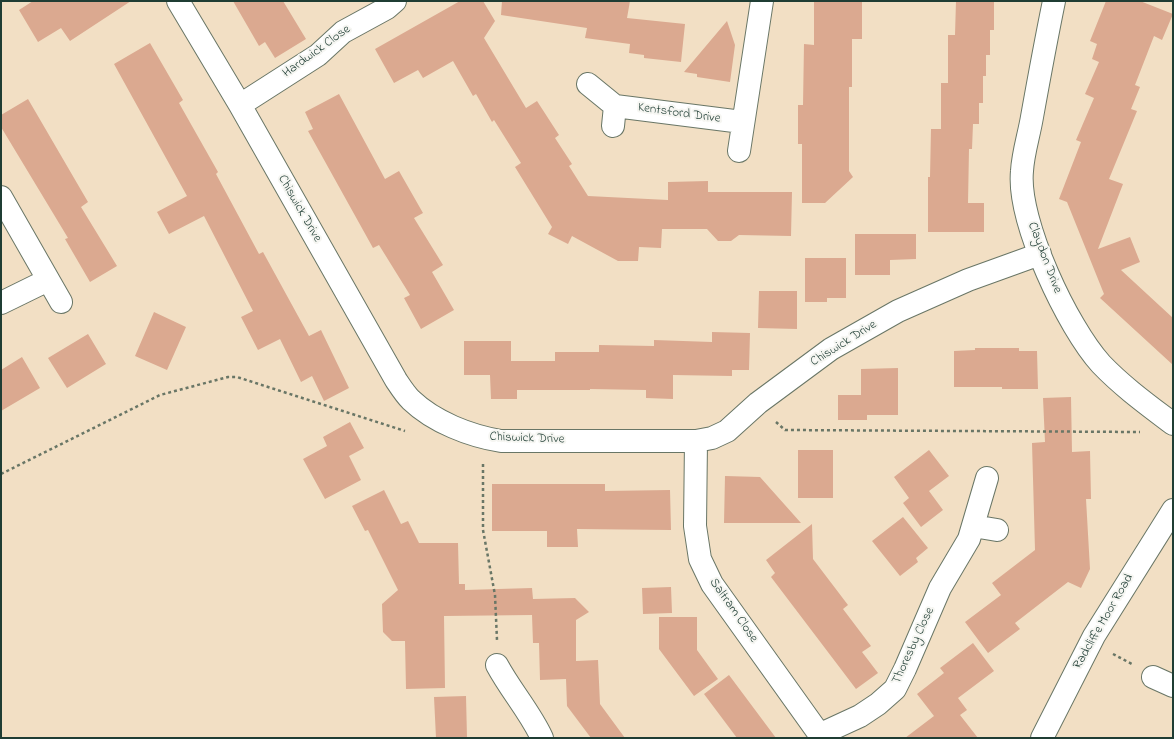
<!DOCTYPE html>
<html>
<head>
<meta charset="utf-8">
<style>
	body { margin:0 }
	#map { position:relative; width:1174px; height:739px; overflow:hidden; background:#f2dfc4; font-family:"Indie Flower",sans-serif }
	canvas { display:block }
	.frame { position:absolute; inset:0; border:2px solid #1f3d34; pointer-events:none }
</style>
</head>
<body>
<div id="map">
<canvas width="1174" height="739"></canvas>
<div class="frame"></div>
</div>
<script>
const context = document.querySelector('canvas').getContext('2d');
context.lineJoin = 'round';
function fill(path, color) {
  context.fillStyle = color;
  context.fill(path, 'evenodd');
}
function strokePath(path, color, width, dash) {
  context.strokeStyle = color;
  context.lineWidth = width;
  context.lineCap = dash ? 'butt' : 'round';
  context.setLineDash(dash || []);
  context.stroke(path);
}
function label(font, color, halo, rows, align = 'center') {
  context.font = font + ' "Indie Flower",sans-serif';
  context.lineWidth = 4;
  context.setLineDash([]);
  context.textBaseline = 'middle';
  context.strokeStyle = halo;
  context.fillStyle = color;
  for (const [text, x, y, turn = 0] of rows) {
    context.save();
    context.translate(x, y);
    context.rotate((+turn || 0) * Math.PI / 180);
    context.textAlign = isNaN(turn) ? turn : align;
    if (halo) context.strokeText(text, 0, 0);
    context.fillText(text, 0, 0);
    context.restore();
  }
}
fill(new Path2D(`
	M33 1H131L70 41 61 28 38 42 19 10Z
	M233 1H283L306 39 275 58 265 42 259 46Z
	M460 1H483L495 21 484 38 526 108 537 101 559 135 555 138 572 164 569 166 588 196 668 200V182L708 181V192H792L791 236 739 235 731 241H718L707 229H662L661 248 639 247 638 261H618L572 236 568 244 548 234 552 227 515 167 521 163 494 120 492 122 476 94 473 96 453 61 423 78 418 70 394 83 375 49Z
	M502 1H630L627 18 685 24 681 62 644 58V55L629 53 630 44 585 38 587 28 501 15Z
	M814 1H862V39H852V87H849V171L853 177 825 203H802V144H798V105H803L804 44 814 45Z
	M956 1H994V30H990V55H986V76H983V103H979V124H973L972 149H969L968 203H984V232H928V177H930L931 129H941V83H948V35H955Z
	M1106 1H1140L1173 14 1162 40 1154 36 1135 85 1140 87 1131 109 1137 111 1109 179 1123 184 1098 249 1130 237 1140 262 1121 270 1173 318V365L1100 298 1104 294 1067 202 1059 199 1081 142 1076 140 1094 98 1085 94 1099 62 1092 59 1097 44 1090 41Z
	M727 21 735 45 730 82 697 77V74L684 72Z
	M150 43 183 100 179 103 218 172 216 174 259 254 263 252 309 336 321 330 349 388 324 401 312 376 301 382 280 339 258 350 241 317 253 311 204 216 169 234 157 212 187 196 114 64Z
	M339 94 385 179 399 171 423 213 414 218 443 265 432 272 454 310 421 329 404 298 410 295 379 245 373 248 308 131 313 129 305 112Z
	M28 99 88 202 81 207 117 266 90 282 65 239 68 238 1 127V115Z
	M855 234H916V259L890 260V275H855Z
	M805 258H846V298H827V302H805Z
	M759 291H797V329L758 328Z
	M154 312 186 327 167 370 135 356Z
	M712 332 750 333 749 370H732V376L673 375V399L646 398V390L590 389V390H517V399H491L490 375H464V341H511V361H555V352H599V345L654 346V340L712 342Z
	M88 334 106 364 67 388 48 358Z
	M975 348H1019V351H1037L1038 389H1002V387H954V351L975 350Z
	M22 357 40 388 1 411V370Z
	M898 368V415H867V420H838V395H861V369Z
	M1071 397 1072 452 1090 451 1091 499H1086L1090 569 1081 588 1068 582 1015 623 1020 629 988 653 965 622 1001 595 992 583 1035 550 1032 443 1045 442 1043 398Z
	M350 422 364 448 349 456 361 480 325 499 303 459 327 446 323 437Z
	M798 450H833V498H798Z
	M929 450 949 476 929 491 943 510 921 527 903 503 909 498 894 477Z
	M725 476 760 477 801 523H724Z
	M492 484H605V491L670 490 671 530 577 529 578 547H547V531H492Z
	M384 490 401 524 408 521 419 543H458L459 584H465V590L532 588 533 599 575 598 589 612 576 620V661L598 660 600 704 625 738H591L567 706 566 679 540 680 539 643H533L532 615 444 616 445 688 406 689 405 641H392L383 632 382 604 398 590 368 530 365 531 352 506Z
	M903 517 928 548 916 558 918 562 900 576 872 541Z
	M812 524 813 559 848 605 843 609 871 646 862 652 878 673 856 689 771 577 775 573 766 560Z
	M671 587 672 613 643 614 642 588Z
	M659 617H697V650L718 679 694 696 659 649Z
	M973 643 994 671 958 698 967 710 960 715 978 738H905L934 716 917 694 944 673 940 668Z
	M729 675 776 738H737L704 694Z
	M466 696 467 738H436L434 697Z`), '#dba990');
const minor = new Path2D(`
	M178 1 240 105 396 380C400 386 405 394 411 400 434 422 470 436 501 441H696L712 438 727 431 758 403 831 349 898 311 968 280 1040 254
	M1054 1C1046 40 1039 78 1032 117 1029 135 1023 153 1022 171 1017 221 1068 328 1101 364 1123 387 1148 405 1173 424
	M588 84 615 106 613 126
	M240 105 318 55 343 32 387 8 395 1
	M615 106 742 122
	M739 151 762 1
	M1 197 61 302
	M1 303 48 280
	M696 441 695 526 700 559 712 584 822 738
	M973 526 997 530
	M497 665C511 691 530 712 542 738
	M1153 677 1173 686
	M821 734 860 716 878 704 895 689 905 669 940 588 969 539 987 478`);
const major = new Path2D(`
	M1042 738 1094 636 1173 510`);
strokePath(minor, '#697666', 24);
strokePath(major, '#697666', 24);
strokePath(new Path2D(`
	M776 422 785 430 1140 432
	M483 464V530L495 595 497 640
	M1 474 160 395 228 377H237L405 431
	M1113 654 1132 664`), '#697666', 2.5, [3, 3]);
strokePath(minor, '#fff', 22);
strokePath(major, '#fff', 22);
label('13px', '#1f3d34', '#f6f6f2', [
	["Hardwick Close",317,52,-36],
	["Kentsford Drive",679,114,8],
	["Chiswick Drive",299,209,60],
	["Claydon Drive",1044,258,69],
	["Chiswick Drive",844,344,-32],
	["Chiswick Drive",527,439,2],
	["Saltram Close",733,611,55],
	["Radcliffe Moor Road",1104,622,-60],
	["Thoresby Close",914,646,-65]
]);
</script>
</body>
</html>
